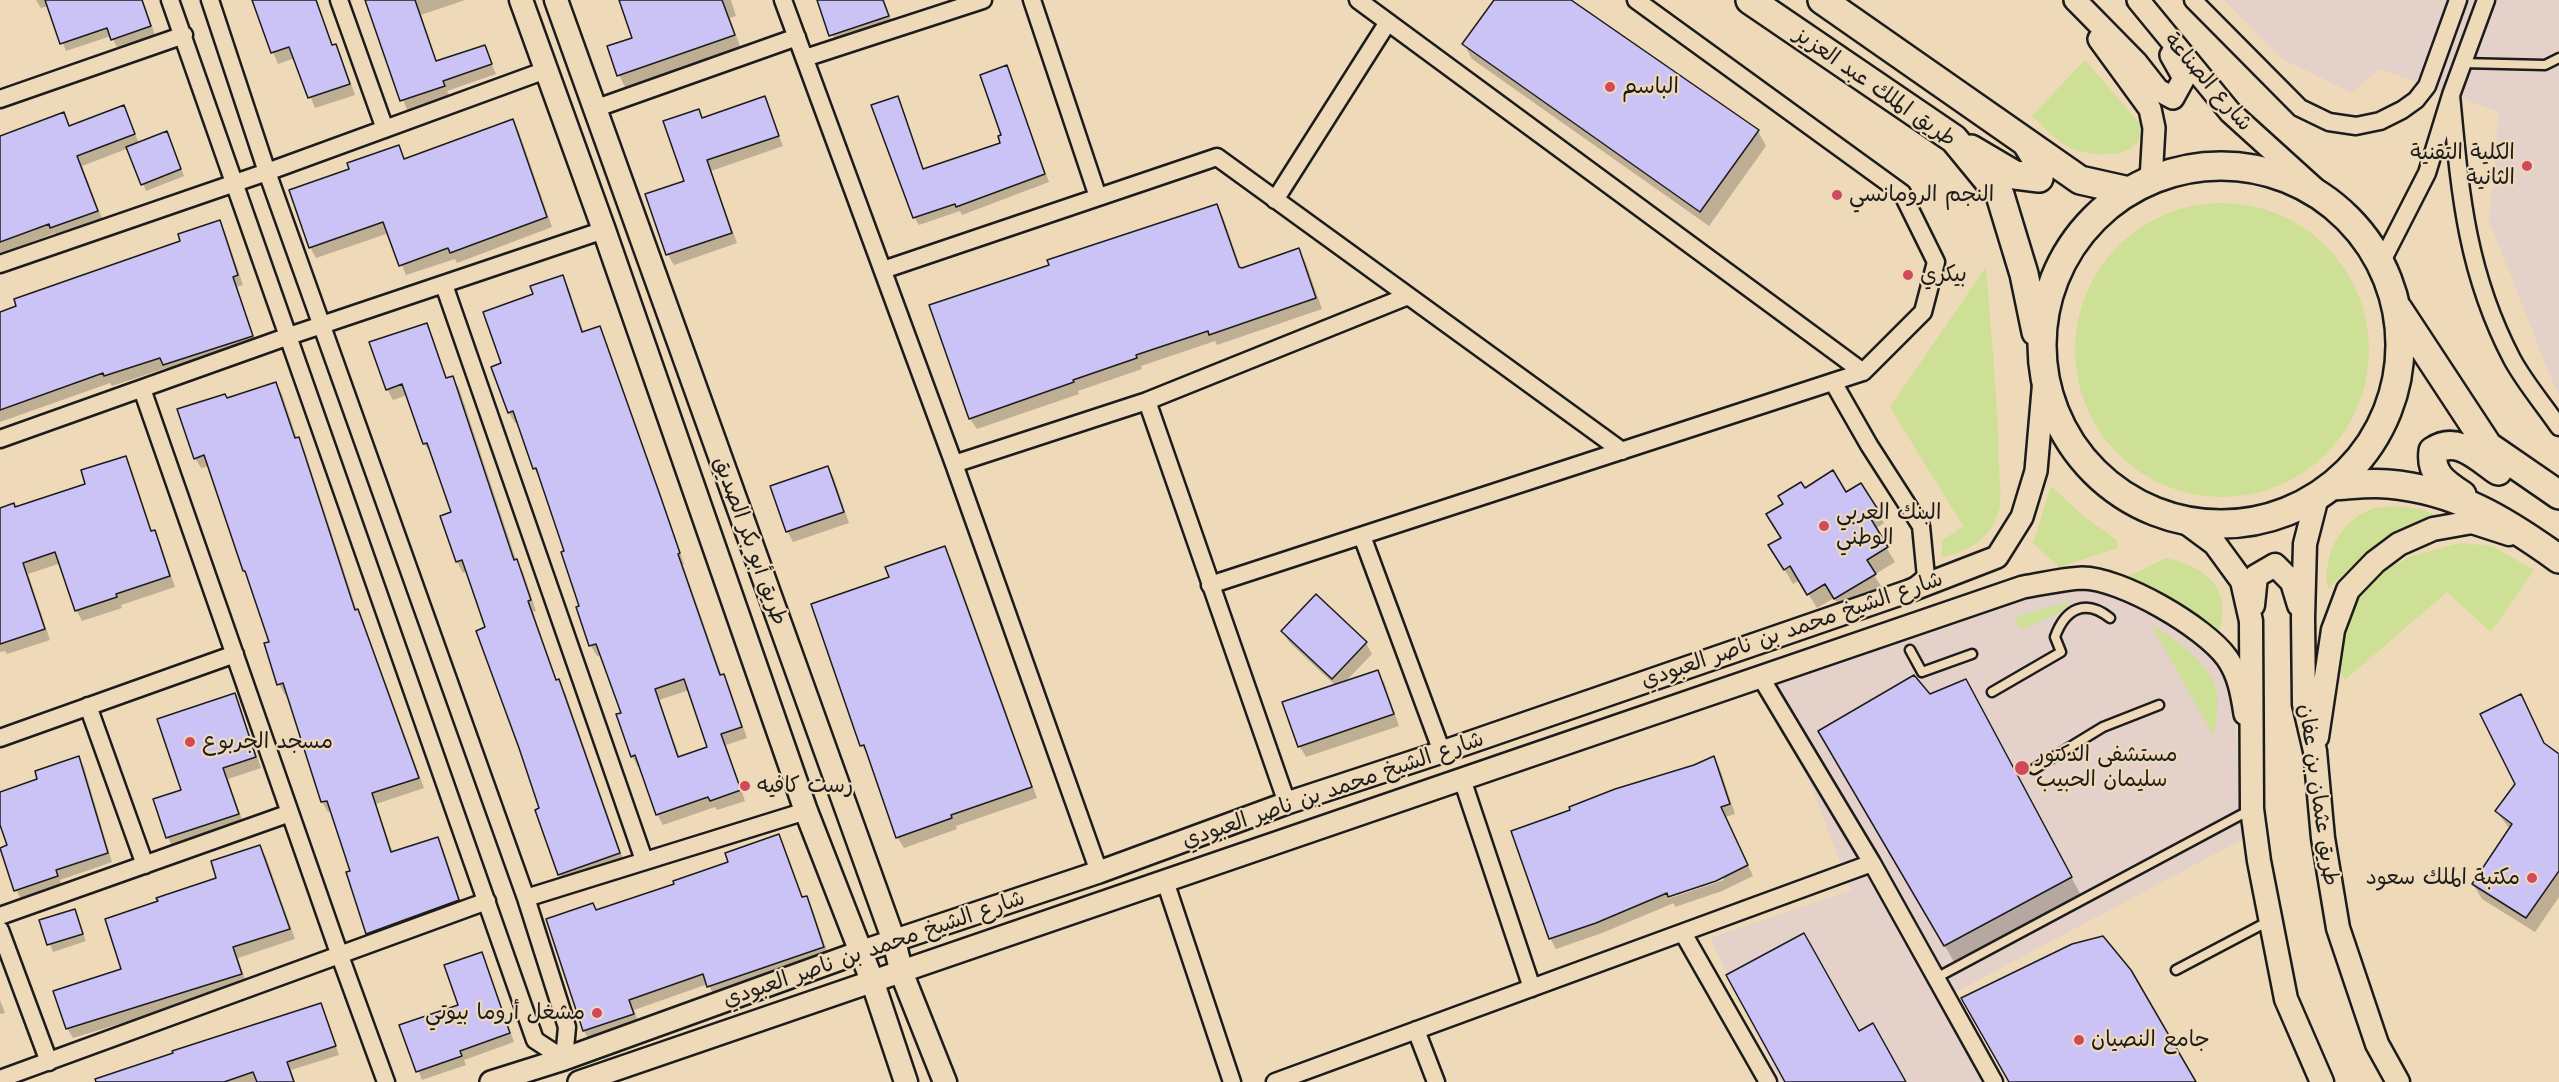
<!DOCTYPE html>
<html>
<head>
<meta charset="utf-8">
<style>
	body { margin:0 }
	canvas { display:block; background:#eed9b8 }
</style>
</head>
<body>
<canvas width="2559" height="1082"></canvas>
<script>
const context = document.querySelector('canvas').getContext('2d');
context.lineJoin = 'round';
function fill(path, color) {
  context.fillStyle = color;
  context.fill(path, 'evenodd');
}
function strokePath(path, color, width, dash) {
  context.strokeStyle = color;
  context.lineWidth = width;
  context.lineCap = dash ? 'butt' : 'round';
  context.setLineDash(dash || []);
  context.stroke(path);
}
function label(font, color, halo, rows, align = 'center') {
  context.font = font + ' "Comic Neue","Playpen Sans Arabic",sans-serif';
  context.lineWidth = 4.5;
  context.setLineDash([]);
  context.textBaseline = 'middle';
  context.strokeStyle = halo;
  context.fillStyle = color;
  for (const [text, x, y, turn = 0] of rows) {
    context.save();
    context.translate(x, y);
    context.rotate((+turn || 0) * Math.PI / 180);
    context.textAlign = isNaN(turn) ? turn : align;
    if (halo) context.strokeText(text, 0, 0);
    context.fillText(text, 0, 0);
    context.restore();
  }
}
fill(new Path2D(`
	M2224 0H2559V393L2555 388 2489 221 2499 112 2380 69 2352 93 2282 59Z
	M2098 591 2140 605 2195 641 2220 665 2233 698 2245 838 1939 1001 1983 1082H1781L1710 938 1851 890 1770 680 2038 593Z`), '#e4d2ca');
fill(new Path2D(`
	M2085 60 2141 125C2140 130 2141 136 2139 139 2129 160 2086 156 2069 147 2055 140 2044 127 2032 116Z
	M2075 350a147 147 0 1 1 294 0a147 147 0 1 1-294 0Z
	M1986 267C1991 334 1998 402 1999 469 2000 484 2003 505 1996 519 1987 541 1964 553 1942 557V541L1963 526 1890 407Z
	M2051 486 2083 516 2117 540 2118 548 2059 567 2033 543Z
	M2400 506 2424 510 2449 522 2392 540 2351 567 2328 589C2322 557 2339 521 2372 509 2380 506 2391 507 2400 506Z
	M2460 543 2492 546 2534 570 2491 632 2447 592 2345 680 2336 661 2352 598 2372 578 2409 557Z
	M2166 558C2207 567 2234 589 2218 635L2165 595 2121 580Z
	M2071 601 2061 612 2021 630 2015 617Z
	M2150 623C2173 639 2208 660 2216 689 2220 702 2215 723 2214 736Z`), '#cde095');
fill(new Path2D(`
	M36 0H143L155 35 117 47 111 36 66 51 49 6 41 8Z
	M252 0H317L333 46 335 45 341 56 355 95 315 108 295 58 278 64Z
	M365 0H465L421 15 437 62 484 46 496 74 447 91 449 95 407 110Z
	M621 0H731L736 16 730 18 741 49 626 89 619 75 634 39Z
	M819 0H884L894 27 837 46Z
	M1496 0H1568L1758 131 1766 146 1709 226 1472 59 1464 44Z
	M1007 67 1049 182 962 215 960 211 919 225 914 217 897 98 924 171 1002 144Z
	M764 98 783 146 711 171 737 243 674 265 668 255 647 195 686 182 699 111 703 119Z
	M123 107 139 143 167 133 184 176 146 191 129 148 82 166 103 221 57 238 55 233 0 254V138L63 114 70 127Z
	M513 121 519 132 552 227 457 263 455 259 406 275 389 233 316 258 310 247 351 170 398 147 405 160Z
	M1216 206 1223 217 1241 269 1298 250 1305 261 1322 309 1217 345 1215 341 1141 366 1142 369 1078 391 1079 394 977 429 970 419 931 306Z
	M219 221 225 232 243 285 237 287 257 346 170 375 166 368 112 386 110 383 0 422V313L182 242Z
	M562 277 568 287 584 333 599 328 605 338 665 507 684 564 683 565 722 676 729 686 747 738 726 745 745 801 717 810 715 807 663 825 657 814 640 766 638 767 632 756 622 713 602 655 597 656 591 646 578 608 581 606 566 552 540 479 534 468 518 422 515 423 509 413 503 364 535 295ZM689 690 709 748 680 758 659 700Z
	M426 325 432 335 447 379 452 377 459 388 516 560 523 572 536 611 533 612 557 681 565 692 625 864 566 885 560 874 487 628 467 571 463 573 457 562 453 513 432 454 424 444 407 395 393 400 387 389Z
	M276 384 282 394 297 439 304 449 357 611 363 621 424 788 376 804 393 853 437 839 443 849 464 911 374 944 368 933 352 872 332 811 328 812 322 802 288 694 285 695 279 684 271 643 209 466 201 468 195 458 227 400Z
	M125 457 131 468 152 532 160 542 175 587 121 605 122 608 82 621 76 610 61 563 28 574 50 640 7 654 5 651 0 652V509H15L87 485Z
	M828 467 834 478 849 523 793 542 787 531Z
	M1804 490 1846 494 1875 509 1884 523 1875 529 1895 562 1874 575 1883 589 1844 613 1834 598 1817 608 1800 580 1793 584 1779 560 1783 538Z
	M945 548 951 559 1037 798 956 826 957 829 904 848 897 837 869 756 861 745 891 578Z
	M1316 596 1366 643 1372 654 1345 682 1377 672 1384 682 1399 726 1306 757 1300 747 1284 703 1336 686 1289 642 1283 631Z
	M234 695 240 706 261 768 228 779 244 825 174 849 168 838 155 800 183 791Z
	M1977 702 2083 899 1957 967 1820 731Z
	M2545 746 2559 756V897L2535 932 2482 899 2473 884 2510 829 2496 811Z
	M79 758 84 767 112 862 60 880 62 886 21 899 16 890 9 846 0 820V793L39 780Z
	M1714 758 1720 769 1735 814 1725 817 1753 876 1722 891 1675 907 1674 903 1602 933 1556 949 1550 938 1572 811ZM1723 877 1724 880 1667 899V895Z
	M779 836 803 898H806L812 908 829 957 715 997 708 984 634 1010 639 1024 590 1041 584 1031 597 912 730 863Z
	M260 847 266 857 295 939 238 958 247 985 73 1038 67 1028 218 879Z
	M74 910 86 941 53 952 41 921Z
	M482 954 514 1042 464 1060 466 1065 422 1080 401 1026 460 1006Z
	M0 1000 5 1013 0 1014Z
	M321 1005 339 1055 291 1070 295 1082H108Z`), '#0003');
const building = new Path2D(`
	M45 0H142L151 26 111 40 107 28 60 44Z
	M252 0H316L332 45 336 44 350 84 308 98 289 47 271 53Z
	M365 0H415L436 61 485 45 492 64 443 81 445 86 400 101Z
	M619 0H722L735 35 617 76 607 46 632 38Z
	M817 0H883L889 16 829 36Z
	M1494 0H1571L1759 130 1700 212 1462 44Z
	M1007 65 1045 174 956 207 955 204 913 218 871 105 898 96 923 169 1000 143 998 136 1001 135 980 75Z
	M765 96 779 136 707 160 732 233 666 255 645 194 684 181 663 121 699 109 702 118Z
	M124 105 135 134 77 156 98 211 50 228 49 224 0 242V136L64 112 69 126Z
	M513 119 547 217 450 253 448 248 399 266 383 222 309 248 289 190 349 169 347 163 399 145 404 159Z
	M167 131 181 169 141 185 126 147Z
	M1217 204 1239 267 1242 268 1299 248 1316 298 1209 335 1208 331 1136 355 1137 358 1073 380 1074 382 969 419 929 305 1049 265 1047 260Z
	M220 220 238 275 233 277 253 336 163 365 160 358 104 376 103 373 0 410V312L16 306 14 299 180 241 178 234Z
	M563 275 582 332 600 326 660 495 680 553 678 554 720 675 724 674 742 727 721 734 741 790 710 801 708 797 656 815 635 755 631 757 616 714 621 713 596 644 589 646 576 607 579 606 561 552 564 551 536 468 533 469 513 411 508 413 491 367 501 363 483 312 533 294 530 286ZM684 679 707 747 678 757 655 689Z
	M427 323 446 378 453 376 514 560 517 559 531 600 528 601 556 680 559 679 620 853 558 875 535 810 539 808 519 748 476 631 485 627 462 560 456 562 440 516 451 512 427 443 423 444 402 384 386 390 369 342Z
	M276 382 295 438 299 437 355 610 358 609 419 778 372 793 391 852 438 837 459 900 366 934 346 872 350 871 327 801 321 802 283 683 277 685 264 643 269 642 245 571H243L204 455 194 459 177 409 225 394 227 398Z
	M126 456 151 531 155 530 170 576 116 594 117 597 75 611 55 552 23 563 45 629 0 644V508L14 503 15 507 85 484 81 470Z
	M828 466 844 512 786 532 770 486Z
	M1833 470 1846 492 1861 483 1877 508 1868 514 1888 547 1867 560 1876 574 1834 599 1825 584 1807 595 1790 566 1784 570 1768 545 1781 538 1766 514 1783 504 1778 496 1801 482 1805 488Z
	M945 546 1032 787 951 815 952 818 896 838 864 745 860 746 811 604 889 577 885 567Z
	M1316 594 1367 642 1332 679 1281 631Z
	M1378 670 1394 714 1298 747 1282 702Z
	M1914 675 1930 694 1966 679 2072 877 1944 946 1818 731Z
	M235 693 256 757 223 768 239 814 166 838 153 799 181 790 157 719Z
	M2521 694 2544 743 2559 754V871L2526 918 2472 884 2512 824 2495 811 2515 784 2480 714Z
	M79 756 108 853 56 870 58 876 14 891 0 848 7 845 0 825V792L37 779 35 771Z
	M1714 756 1730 804 1721 807 1748 865 1716 881 1668 897 1667 893 1596 923 1549 939 1511 831 1570 810 1569 807 1615 789 1694 765Z
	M779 834 802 897 807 896 824 947 707 987 703 974 629 1000 634 1014 583 1031 546 919 593 903 596 910 674 884 673 881 728 862 725 853Z
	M260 845 290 929 233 947 242 974 66 1029 53 991 121 969 105 919 158 901 156 898 216 878 211 861Z
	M75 909 83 934 47 945 39 920Z
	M1804 933 1859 1031 1873 1023 1906 1082H1785L1726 975Z
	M2103 936 2131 970 2196 1082H2009L1961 998 2072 944Z
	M482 952 510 1033 460 1051 462 1056 416 1072 399 1025 458 1005 444 965Z
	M321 1003 336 1046 287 1062 294 1082H257L253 1072 224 1082H96L95 1079 173 1053 172 1051Z`);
fill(building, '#cbc3f5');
strokePath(building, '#1c1c1c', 1.5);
const service = new Path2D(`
	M2462 63 2545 65 2559 58
	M1910 650 1922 672 1972 654
	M1992 692 2061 652 2055 637C2065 609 2085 598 2110 618
	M2034 769 2103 727 2159 705
	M2176 970 2269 921
	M1936 978 2250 810`);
const minor = new Path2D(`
	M170 0 535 1040 564 1059 567 1027 526 898 267 172 210 0
	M339 0 385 129
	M783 0 954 464 1099 872
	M1032 0 1098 197
	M1358 0 1863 372 1923 312 1936 262 1902 193 1636 0
	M2193 0 2300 108 2329 122 2356 126 2380 121 2402 110 2416 100 2427 86 2458 0
	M805 58 983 0
	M2451 95C2460 192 2466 271 2512 359 2525 383 2544 405 2559 427
	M0 99 184 35
	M594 109 797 37
	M1275 200 1388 22
	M0 264 267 172 546 70
	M2380 265 2427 173 2451 95 2486 0
	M883 270 1217 157 1622 451
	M444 285 644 860
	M1833 382 1869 445 1921 526 1926 577 1911 589
	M142 389 340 956 386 1082
	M1147 401 1287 803
	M0 439 289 336 604 230
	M954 464 1147 401 1408 296
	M1362 536 1442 752
	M1210 585 1863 372
	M1760 676 1872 863 1994 1082
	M88 706 145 865
	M0 738 235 654
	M1462 779 1532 988
	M1165 881 1232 1082
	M526 898 806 811
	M0 916 290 813
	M0 930 49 1062
	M1683 933 1768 1082
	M1416 1030 1436 1082
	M0 1079 487 901
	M1275 1082 1872 863`);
const tertiary = new Path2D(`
	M2075 0 2136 62 2158 90 2173 98 2184 78 2171 55
	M2138 0 2230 112 2336 208
	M2099 39 2150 109 2154 128 2151 180
	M491 1082 564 1059 860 952 1099 872 1287 803 1442 752 1909 591 1997 557 2022 517 2036 471 2044 379
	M579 1082C1061 920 1541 750 2023 587 2042 584 2062 579 2082 578 2121 578 2205 627 2227 658 2239 675 2242 695 2245 714`);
const secondary = new Path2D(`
	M521 0 604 230 806 811 873 983 906 1082
	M556 0 894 941 902 974 945 1082
	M2317 497 2305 544 2303 618 2304 704 2315 751 2323 838 2338 928 2377 1044 2398 1082
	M2184 521 2215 544 2242 581 2251 621 2252 809 2259 861 2286 999 2322 1082
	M2253 605 2256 576 2275 565 2292 582 2299 605
	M2317 737 2333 630 2348 590 2375 562 2399 544 2433 529 2472 522 2509 534`);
const trunk = new Path2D(`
	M1750 0 1954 139 2000 195 2024 274 2036 332
	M1822 0 2080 180 2129 191
	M1971 149 2015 175 2039 178 2040 165 2027 144
	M2042 345a179 179 0 1 1 358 0a179 179 0 1 1-358 0Z
	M2398 309 2488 446 2559 495
	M2333 486C2351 485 2370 482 2388 484 2456 490 2505 520 2559 559
	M2462 495C2444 483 2430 474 2433 451 2457 435 2478 457 2498 471`);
strokePath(service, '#1c1c1c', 13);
strokePath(minor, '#1c1c1c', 21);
strokePath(tertiary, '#1c1c1c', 26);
strokePath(secondary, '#1c1c1c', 27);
strokePath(trunk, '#1c1c1c', 32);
strokePath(service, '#eed9b8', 8);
strokePath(minor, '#eed9b8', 16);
strokePath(tertiary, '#eed9b8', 21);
strokePath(secondary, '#eed9b8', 22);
strokePath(trunk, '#eed9b8', 27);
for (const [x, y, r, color] of [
	[1610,87,6,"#d1495b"],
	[2527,166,6,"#d1495b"],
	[1837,195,6,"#d1495b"],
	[1908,275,6,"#d1495b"],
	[1824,526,6,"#d1495b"],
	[190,742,6,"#d1495b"],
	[2022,768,8,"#d1495b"],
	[745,786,6,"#d1495b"],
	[2532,878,6,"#d1495b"],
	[597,1013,6,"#d1495b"],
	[2079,1040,6,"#d1495b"]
]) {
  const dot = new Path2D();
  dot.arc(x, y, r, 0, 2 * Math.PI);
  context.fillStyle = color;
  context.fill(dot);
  strokePath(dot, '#eed9b8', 2);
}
label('22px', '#1c1c1c', '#eed9b8', [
	["شارع الصناعة",2208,82,49],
	["طريق الملك عبد العزيز",1875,87,35],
	["طريق أبو بكر الصديق",750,541,70],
	["شارع الشيخ محمد بن ناصر العبودي",1792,630,-19],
	["شارع الشيخ محمد بن ناصر العبودي",1333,790,-19],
	["طريق عثمان بن عفان",2318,795,82],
	["شارع الشيخ محمد بن ناصر العبودي",874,949,-19]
]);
label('22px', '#1c1c1c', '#eed9b8', [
	["الباسم",1622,87],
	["الكلية التقنية",2515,153,"right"],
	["الثانية",2515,178,"right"],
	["النجم الرومانسي",1849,195],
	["بيكري",1920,275],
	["البنك العربي",1836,513],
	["الوطني",1836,538],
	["مسجد الجربوع",202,742],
	["مستشفى الدكتور",2036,755],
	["سليمان الحبيب",2036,780],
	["رست كافيه",757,786],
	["مكتبة الملك سعود",2520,878,"right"],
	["مشغل أروما بيوتي",585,1013,"right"],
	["جامع النصيان",2091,1040]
], 'left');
</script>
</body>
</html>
